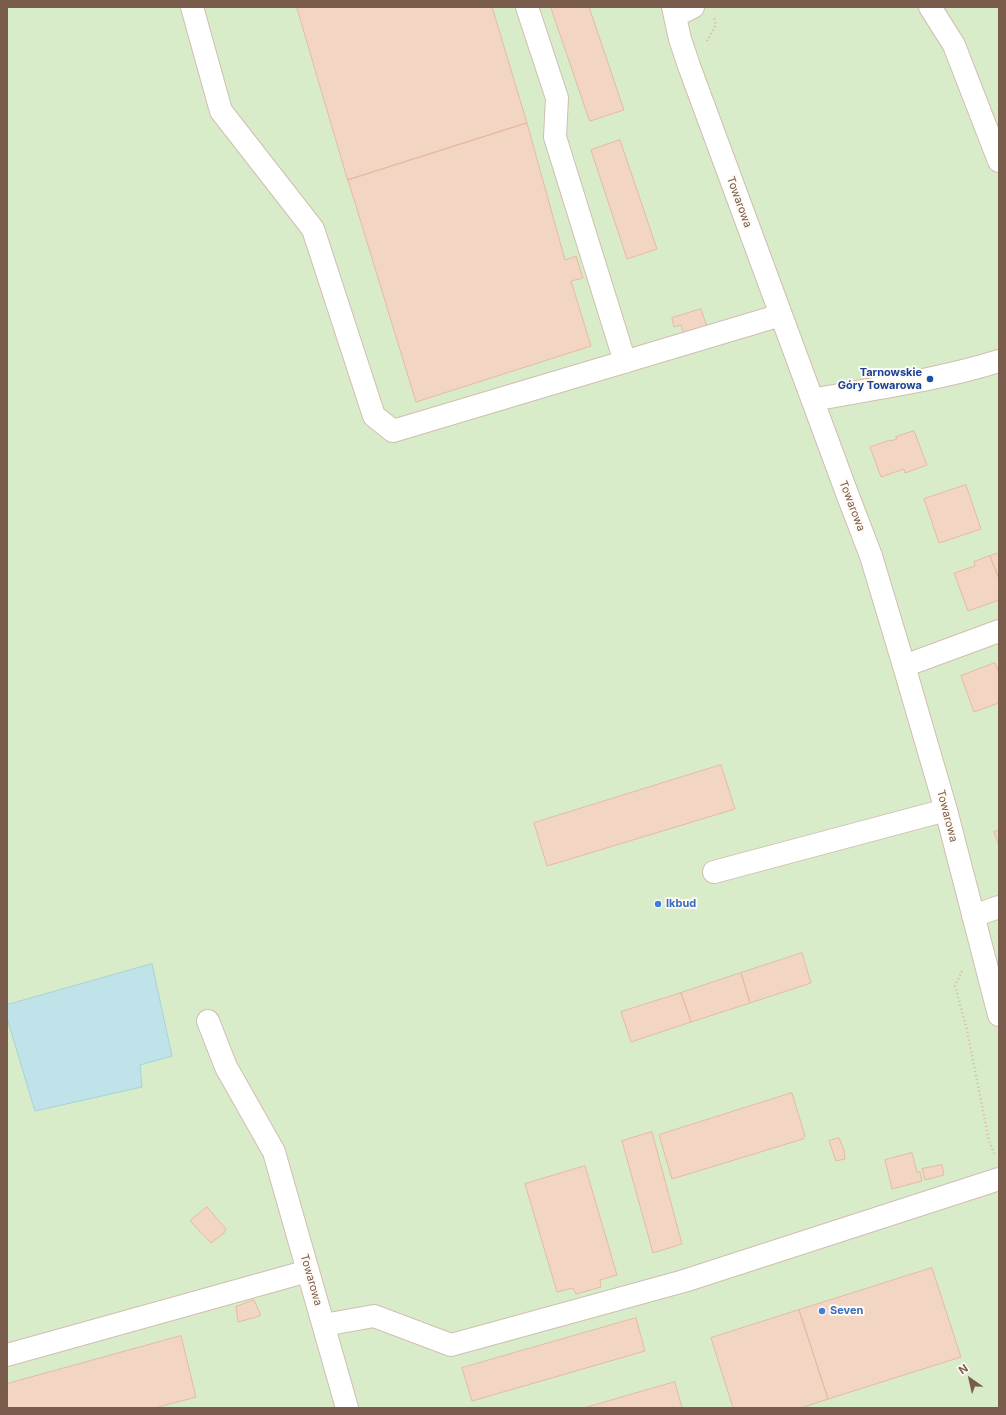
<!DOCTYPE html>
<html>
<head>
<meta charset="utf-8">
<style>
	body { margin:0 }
	#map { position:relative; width:1006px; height:1415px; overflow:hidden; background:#fdf6ec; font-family:Inter,sans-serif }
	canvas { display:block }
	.frame { position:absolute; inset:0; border:8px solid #7a5c4d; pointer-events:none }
	.north { position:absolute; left:950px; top:1359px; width:40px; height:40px; -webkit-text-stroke:3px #fffaf3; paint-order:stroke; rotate:326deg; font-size:11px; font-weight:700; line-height:16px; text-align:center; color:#7a5c4d }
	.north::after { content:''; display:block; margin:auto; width:14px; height:18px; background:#7a5c4d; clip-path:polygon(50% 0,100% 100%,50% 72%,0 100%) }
</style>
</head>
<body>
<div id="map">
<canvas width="1006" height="1415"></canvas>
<div class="frame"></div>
<div class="north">N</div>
</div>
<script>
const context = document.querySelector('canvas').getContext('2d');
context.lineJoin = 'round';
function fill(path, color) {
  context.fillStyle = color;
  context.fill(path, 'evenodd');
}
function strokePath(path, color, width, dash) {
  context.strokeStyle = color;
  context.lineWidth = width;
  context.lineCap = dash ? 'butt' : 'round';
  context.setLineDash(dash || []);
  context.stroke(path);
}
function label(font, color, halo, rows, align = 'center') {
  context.font = font + ' Inter,sans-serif';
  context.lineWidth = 4;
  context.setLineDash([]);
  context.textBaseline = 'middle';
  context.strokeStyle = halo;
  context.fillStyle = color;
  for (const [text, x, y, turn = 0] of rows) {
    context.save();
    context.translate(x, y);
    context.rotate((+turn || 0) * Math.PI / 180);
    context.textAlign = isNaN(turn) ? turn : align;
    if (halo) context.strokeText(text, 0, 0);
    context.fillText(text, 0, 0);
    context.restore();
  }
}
fill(new Path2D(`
	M7 7H999V1408H7Z`), '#d8ecc9');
const water = new Path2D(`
	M152 964 172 1056 140 1065 142 1087 35 1111 7 1018V1005Z`);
fill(water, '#bfe3e8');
strokePath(water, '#a5d3da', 1);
const building = new Path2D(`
	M297 7H492L527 123 348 180Z
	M551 7H589L624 110 590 121Z
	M527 123 565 260 576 256 583 278 571 281 591 346 416 402 348 180Z
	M620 140 657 249 627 259 591 150Z
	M701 309 707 327 684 334 681 325 674 327 672 318Z
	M914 431 927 465 905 473 904 469 881 477 870 447 890 440 891 441 897 439 896 437Z
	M966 485 981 529 939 543 924 499Z
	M999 553V579L990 556Z
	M990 556 999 579V600L968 611 954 573 975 566 974 562Z
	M995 663 999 673V703L974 712 961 676Z
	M721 765 735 809 547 866 534 823Z
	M999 830V846L994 832Z
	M802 953 811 983 750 1003 741 973Z
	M741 973 750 1003 691 1022 681 993Z
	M681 993 691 1022 631 1042 621 1012Z
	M792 1093 805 1136 803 1139 672 1179 659 1135Z
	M652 1132 682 1244 653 1253 622 1141Z
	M839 1138 844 1150 845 1159 836 1161 829 1141Z
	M912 1153 917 1172H920L922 1181 892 1189 885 1160Z
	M942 1165 944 1175 925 1180 922 1169Z
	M585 1166 617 1275 600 1280 601 1287 576 1294 573 1288 557 1292 525 1184Z
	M207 1207 226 1229 224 1233 211 1243 190 1221Z
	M932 1268 961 1357 828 1399 799 1310Z
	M254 1300 260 1313V1316L238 1322 236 1307Z
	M799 1310 828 1399 801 1408H733L711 1338Z
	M636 1318 645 1351 472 1401 462 1368Z
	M181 1336 196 1397 155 1408H7V1384Z
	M675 1382 682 1408H584Z`);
fill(building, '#f3d5c3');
strokePath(building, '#e6bba3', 1);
const minor = new Path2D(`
	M192 7 221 111 313 229 374 416 393 431 781 315
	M527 7 557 98 555 137 625 362
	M673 7 680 39 689 66 848 496 871 556 904 666 946 810 999 1015
	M930 7 954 45 999 161
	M675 16 693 7
	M813 400C875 388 938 380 999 361
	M904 666 999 631
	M714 872 946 810
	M973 916 999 907
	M208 1021 226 1067 274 1152 347 1408
	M324 1325 374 1316 451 1345 684 1281 999 1179
	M7 1355 308 1271`);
strokePath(minor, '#d1beb0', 24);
strokePath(new Path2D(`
	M707 41 716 25 714 18
	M962 971 955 986 967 1030 989 1141 995 1155`), '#d9b8a5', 2.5, [1, 3]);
strokePath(minor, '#fff', 22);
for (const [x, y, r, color] of [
	[930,379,4,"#1a4fb4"],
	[658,904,4,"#3f7fe0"],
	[822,1311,4,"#3f7fe0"]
]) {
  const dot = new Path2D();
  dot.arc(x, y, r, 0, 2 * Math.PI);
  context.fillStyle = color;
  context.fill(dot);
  strokePath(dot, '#fffaf3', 1.5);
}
label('11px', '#7a5c4d', '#fffaf3', [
	["Towarowa",739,202,70],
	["Towarowa",852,506,69],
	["Towarowa",947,816,75],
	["Towarowa",311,1280,74]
]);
label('bold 11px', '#164399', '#fffaf3', [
	["Tarnowskie",922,373],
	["Góry Towarowa",922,386]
], 'right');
label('bold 11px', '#366cbe', '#fffaf3', [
	["Ikbud",666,904],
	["Seven",830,1311]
], 'left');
</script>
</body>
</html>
